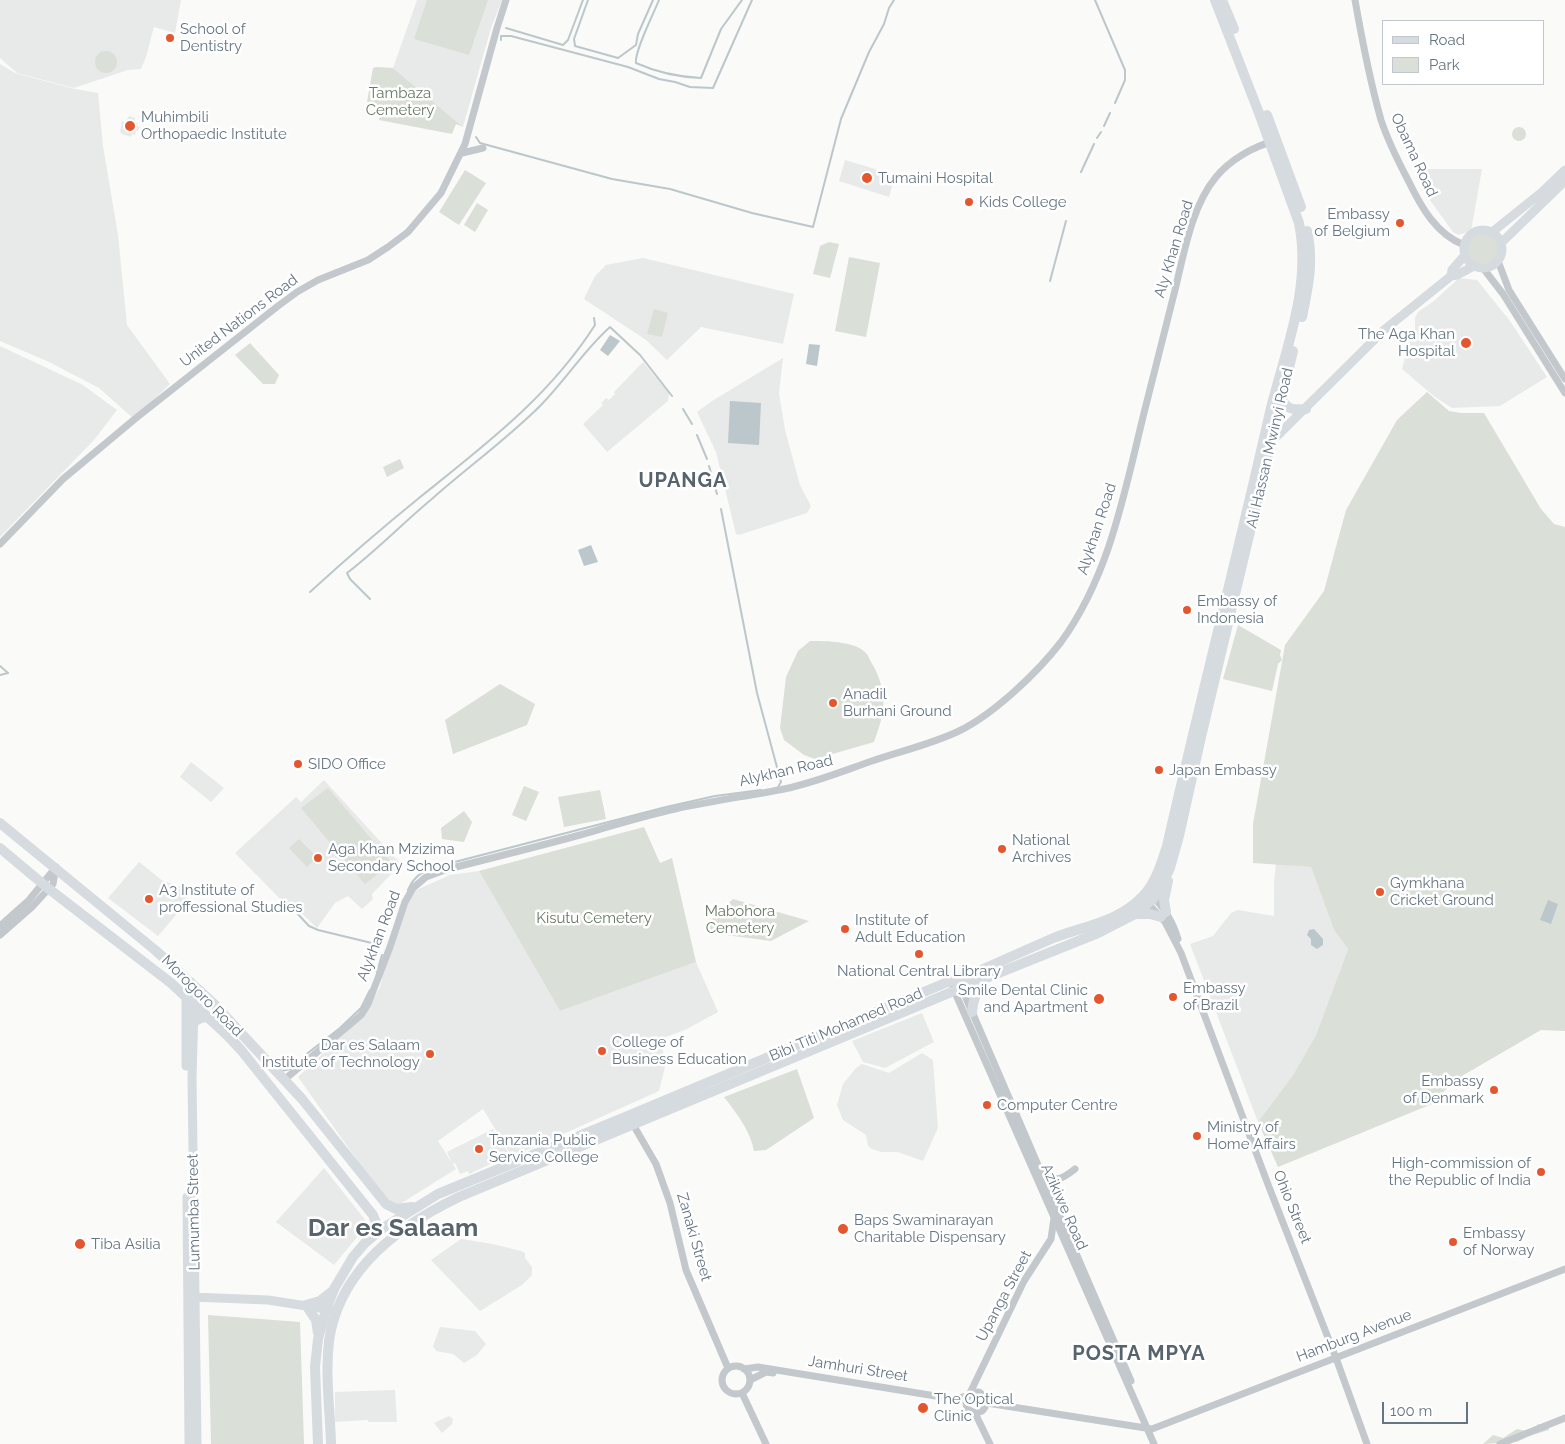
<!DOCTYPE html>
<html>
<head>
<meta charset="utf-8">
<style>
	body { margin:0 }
	#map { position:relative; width:1565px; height:1444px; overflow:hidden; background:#fafaf8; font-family:Raleway,sans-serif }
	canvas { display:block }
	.legend { position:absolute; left:1382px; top:20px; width:162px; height:65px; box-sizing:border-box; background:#fff; border:1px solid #c1c8cd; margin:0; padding:6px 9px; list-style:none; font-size:15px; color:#657683 }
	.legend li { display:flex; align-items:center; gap:10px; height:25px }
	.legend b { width:25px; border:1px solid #c1c8cd }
	.scale { position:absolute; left:1382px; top:1402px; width:86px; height:22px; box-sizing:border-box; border:2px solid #657683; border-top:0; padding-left:6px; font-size:15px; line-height:18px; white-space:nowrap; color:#657683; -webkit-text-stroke:4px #fff; paint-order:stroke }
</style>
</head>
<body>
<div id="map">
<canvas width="1565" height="1444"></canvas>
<ul class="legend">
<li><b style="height:6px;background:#d6dbdf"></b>Road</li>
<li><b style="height:14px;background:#dadfd7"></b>Park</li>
</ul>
<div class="scale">100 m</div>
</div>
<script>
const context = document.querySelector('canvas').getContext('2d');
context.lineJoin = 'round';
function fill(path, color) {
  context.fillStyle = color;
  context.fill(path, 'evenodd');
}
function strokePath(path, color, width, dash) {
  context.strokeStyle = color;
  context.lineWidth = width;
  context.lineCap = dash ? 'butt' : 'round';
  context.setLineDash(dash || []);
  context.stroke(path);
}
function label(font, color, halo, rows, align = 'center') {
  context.font = font + ' Raleway,sans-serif';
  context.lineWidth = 5;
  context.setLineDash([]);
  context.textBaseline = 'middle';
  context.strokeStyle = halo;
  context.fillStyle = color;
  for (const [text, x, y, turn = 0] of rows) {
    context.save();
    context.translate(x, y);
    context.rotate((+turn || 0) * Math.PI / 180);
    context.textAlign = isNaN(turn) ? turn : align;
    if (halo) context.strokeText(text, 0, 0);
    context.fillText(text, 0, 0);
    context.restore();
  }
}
fill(new Path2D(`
	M0 0H181L175 33 154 27 146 57 141 69 128 70 74 88 17 73 0 58Z
	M417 0H502L491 28 463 127 393 68Z
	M0 64 15 73 75 89 98 93 103 146 118 235 127 325 170 384 134 419 99 388 49 362 0 341Z
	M129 116 135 118 134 122 138 123 137 126 140 127 138 131H136L135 135 132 134 131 137 122 134 120 132 122 121 125 122Z
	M845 160 895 175 889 197 839 181Z
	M1414 169H1482L1471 231 1458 235 1453 232 1427 196Z
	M643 258 794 294 783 344 701 327 667 360 646 340 584 299 595 276 606 265Z
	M1459 278 1477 280 1510 321 1547 377 1500 406 1452 408 1435 397 1402 369 1408 346 1415 329V318L1418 312 1434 301Z
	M0 346 83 385 117 410 94 440 0 537Z
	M783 358 779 393 785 430 800 485 811 506 807 513 739 535 736 534 716 452 697 412 712 401Z
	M643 362 669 393 668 401 607 452 583 424 603 405 601 403 606 398 609 400 615 394 614 392Z
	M191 762 224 788 211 802 180 777Z
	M324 780 401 864 372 894 373 899 362 909 348 896 335 903 317 928 297 909 291 910 235 853 296 797 301 802Z
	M139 862 163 881 180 886 189 900 158 936 108 898Z
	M1276 864 1311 867 1334 930 1348 949 1316 1035 1293 1075 1258 1122 1190 944 1213 936 1231 913 1238 910 1274 916V882Z
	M479 871 560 1011 696 962 718 1012 685 1030 660 1039 666 1063 659 1091 512 1157 483 1109 438 1141 452 1163 447 1152 493 1129 510 1155 469 1174 468 1171 460 1174 455 1163 453 1164 456 1169 392 1209 298 1077 365 1014 380 987 385 962 412 892 450 875Z
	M922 1013 934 1042 885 1068 863 1062 852 1041Z
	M922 1053 933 1060 938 1128 923 1161 898 1152H881L872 1149 868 1146 866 1135 843 1120 837 1105 843 1084 856 1068 862 1064 889 1073Z
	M324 1168 366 1221V1225L363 1230 334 1265 276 1222Z
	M461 1239 492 1244 521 1251 525 1253V1258L532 1267V1275L522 1285 480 1311 431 1260Z
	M440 1327 475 1331 486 1344 477 1355 464 1363 453 1354 436 1351 433 1346Z
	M395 1390 397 1422H368V1420L335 1422V1392Z
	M449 1416 453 1419 452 1424 442 1433 434 1423Z`), '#e8e9e9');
fill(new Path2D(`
	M427 0H488L469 55 414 39Z
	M95 62a11 11 0 1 1 22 0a11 11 0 1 1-22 0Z
	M377 67 393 68 463 127 456 124 452 134 379 120 380 109 367 102 373 68Z
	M1512 134a7 7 0 1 1 14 0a7 7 0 1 1-14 0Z
	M465 170 486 183 459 225 439 212Z
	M477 203 488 210 475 232 464 225Z
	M1468 249a15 15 0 1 1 30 0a15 15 0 1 1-30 0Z
	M829 242 839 244 830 278 813 274 820 246Z
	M849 257 880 263 866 337 835 331Z
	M654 309 668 313 662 337 647 334Z
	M250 343 279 375 275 384H263L235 355Z
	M1427 392 1449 411 1461 413H1484L1541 509 1554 524 1565 527V1031L1541 1030 1455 1080 1432 1104 1278 1167 1258 1122 1293 1075 1316 1035 1348 949 1334 930 1311 867 1253 863V824L1285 645 1324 591 1346 510 1397 420Z
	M400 459 404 468 387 477 383 467Z
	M1238 625 1281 650 1280 655 1282 660 1278 664 1272 691 1223 679Z
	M810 641C825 641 856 641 866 653 869 657 871 663 874 667 888 695 885 713 874 742L815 759 804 755 784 740 780 728 786 677 798 651Z
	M500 684 535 704 527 725 453 754 445 720Z
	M524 786 539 792 526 821 512 815Z
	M328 788 392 863 365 884 301 808Z
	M600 790 606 819 564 827 558 797Z
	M464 811 472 822 464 842 442 839 441 828Z
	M644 827 660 863 672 858 696 962 560 1011 479 871Z
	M299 839 317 857 307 867 289 848Z
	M733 899 809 921 771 941 711 933 708 923Z
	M797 1069 814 1118 766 1150 754 1151C750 1130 737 1114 724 1097Z
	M208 1315 300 1322 304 1444H211Z
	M1538 1424 1549 1426V1430L1529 1436 1517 1442 1483 1444 1493 1435 1503 1438 1517 1429 1531 1432Z`), '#dadfd7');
fill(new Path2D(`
	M610 335 620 341 608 356 600 350Z
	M809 344 820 345 817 366 806 364Z
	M730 401 761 403 759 445 728 443Z
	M591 545 598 562 584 566 578 550Z
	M1548 900 1558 904 1551 924 1540 920Z
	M1314 929 1323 939V945L1317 949 1311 945V939L1307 935 1309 930Z`), '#bbc7cb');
strokePath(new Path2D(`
	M588 0 574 39 575 46 618 58 636 45 638 34 653 0
	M659 0C654 13 634 52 636 63 656 72 679 77 701 78L721 29 742 0
	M1095 0 1125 70V80L1115 103
	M506 28 563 45 568 40 583 0
	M501 40V36H511L628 67 659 79 675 82 690 87 713 88 752 0
	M1104 126 1110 113
	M476 137 480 143 612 179 670 189 752 213 813 227 841 119 869 52 884 24 889 8 894 0
	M1097 138 1101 132
	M1081 172 1094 144
	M1050 281 1066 221
	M683 409 692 424
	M697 435 707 459
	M709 466 717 494
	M721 509 757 693 781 782 778 787
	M310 592C345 560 382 528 419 498 485 445 549 397 595 325L594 318
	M370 599 350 579 347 573C377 550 404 522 433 498 468 467 507 439 540 406 565 381 584 350 610 327L640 355 672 396
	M0 666 8 673 0 675
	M408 890C416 871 428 870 447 864L666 807 715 796 761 790
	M280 904 290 913 295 911 309 926 318 930 380 945
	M377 972 382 955
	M281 1071 291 1069 304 1056 340 1028 361 1008 370 990`), '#bbc7cb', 2);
strokePath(new Path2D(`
	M1355 0C1362 40 1370 81 1381 120 1388 141 1398 161 1408 180 1421 207 1436 234 1464 245
	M462 153 483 148
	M1498 261 1509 290 1565 379
	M1483 268 1503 294 1565 393
	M0 544 63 479 136 418 278 306 297 292 318 280 368 260 388 247 408 232 441 193 465 144 497 28 506 0
	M1151 895C1164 907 1173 922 1178 939
	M1145 900 1165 922 1181 953 1269 1187 1336 1358 1367 1444
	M0 926 29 900 56 867
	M0 935 33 906 53 884 56 867
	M960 984 1131 1381
	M953 988 1154 1444
	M284 1080 361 1015 368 1004 390 947 405 902 413 888 426 877 448 869C492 858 536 847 580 835 611 826 643 816 675 809 711 801 748 796 784 789 814 783 843 771 872 761 901 751 932 744 959 731 994 714 1038 672 1061 642 1109 576 1124 495 1143 417 1153 378 1163 338 1173 298 1183 260 1190 208 1216 177 1229 161 1253 146 1273 142
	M631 1121 656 1164 670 1203 686 1270 728 1368
	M1042 1173C1057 1183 1062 1179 1075 1169
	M722 1380a14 14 0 1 1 28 0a14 14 0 1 1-28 0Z
	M744 1369 758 1367 954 1399 967 1396
	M750 1380 766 1372 773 1373
	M742 1393 766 1444
	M970 1393 979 1392C987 1397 989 1404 982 1411 973 1415 965 1410 966 1400L970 1393 1024 1281 1051 1239 1054 1218
	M987 1403 1152 1429 1565 1269
	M975 1413 990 1444
	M1500 1444 1565 1418`), '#c3c8cc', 7);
strokePath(new Path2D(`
	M1464 249a19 19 0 1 1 38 0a19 19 0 1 1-38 0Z
	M1491 233 1542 192 1565 170
	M1501 243 1565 181
	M1451 276 1457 275 1474 266
	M1270 443 1384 330 1451 276 1452 270 1465 255
	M189 981 194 1009 192 1078 197 1444
	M186 996V1066
	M187 1197 189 1444
	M191 1297 268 1300 332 1310`), '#d6dbdf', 9);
strokePath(new Path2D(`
	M1222 0 1234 29
	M1267 115 1301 207
	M1302 317C1308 288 1314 261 1307 231
	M1281 398C1286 410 1294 410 1306 409
	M0 823 155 950 214 1004 302 1099 386 1204 396 1209 412 1207
	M0 848 49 889 171 983 227 1035 241 1050 373 1215 376 1223 369 1236
	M1166 912 1164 900 1168 881
	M1135 914H1150L1161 917
	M972 1012C973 999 977 989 985 979
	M193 1022 201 1018 208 1017
	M318 1333 316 1320 306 1305 320 1301 334 1290
	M318 1444 315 1367 318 1339 326 1310 334 1289 353 1257 365 1243 383 1228 438 1194 628 1116 950 981 958 980C991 966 1023 951 1056 937 1085 926 1120 921 1142 897 1156 883 1161 864 1167 846 1200 701 1237 557 1270 412 1285 351 1312 287 1299 223L1259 113 1215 0
	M331 1444C330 1410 325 1375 329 1341 339 1270 398 1226 459 1197L954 991 1098 933 1135 914 1152 900 1161 888 1170 868 1179 836 1201 737 1293 351`), '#d6dbdf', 10);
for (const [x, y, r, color] of [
	[170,38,5,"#e4572e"],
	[130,126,6,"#e4572e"],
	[867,178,6,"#e4572e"],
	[969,202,5,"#e4572e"],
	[1400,223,5,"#e4572e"],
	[1466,343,6,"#e4572e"],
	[1187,610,5,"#e4572e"],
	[833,703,5,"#e4572e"],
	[298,764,5,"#e4572e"],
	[1159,770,5,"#e4572e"],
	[1002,849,5,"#e4572e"],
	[318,858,5,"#e4572e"],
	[1380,892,5,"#e4572e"],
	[149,899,5,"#e4572e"],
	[845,929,5,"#e4572e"],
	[919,954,5,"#e4572e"],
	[1173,997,5,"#e4572e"],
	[1099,999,6,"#e4572e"],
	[602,1051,5,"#e4572e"],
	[430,1054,5,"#e4572e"],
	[1494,1090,5,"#e4572e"],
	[987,1105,5,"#e4572e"],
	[1197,1136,5,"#e4572e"],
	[479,1149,5,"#e4572e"],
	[1541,1172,5,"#e4572e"],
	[843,1229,6,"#e4572e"],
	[1453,1242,5,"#e4572e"],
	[80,1244,6,"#e4572e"],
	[923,1408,6,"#e4572e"]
]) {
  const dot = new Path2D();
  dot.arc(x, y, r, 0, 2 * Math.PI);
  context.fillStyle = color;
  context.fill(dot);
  strokePath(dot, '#fff', 2);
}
label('15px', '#657683', '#fff', [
	["School of",180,29],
	["Dentistry",180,46],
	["Muhimbili",141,117],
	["Orthopaedic Institute",141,134],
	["Tumaini Hospital",878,178],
	["Kids College",979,202],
	["Embassy",1390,214,"right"],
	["of Belgium",1390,231,"right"],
	["The Aga Khan",1455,334,"right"],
	["Hospital",1455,351,"right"],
	["Embassy of",1197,601],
	["Indonesia",1197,618],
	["Anadil",843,694],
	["Burhani Ground",843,711],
	["SIDO Office",308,764],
	["Japan Embassy",1169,770],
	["National",1012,840],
	["Archives",1012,857],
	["Aga Khan Mzizima",328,849],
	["Secondary School",328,866],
	["Gymkhana",1390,883],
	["Cricket Ground",1390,900],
	["A3 Institute of",159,890],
	["proffessional Studies",159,907],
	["Institute of",855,920],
	["Adult Education",855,937],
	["National Central Library",919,971,"center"],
	["Embassy",1183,988],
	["of Brazil",1183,1005],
	["Smile Dental Clinic",1088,990,"right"],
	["and Apartment",1088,1007,"right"],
	["College of",612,1042],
	["Business Education",612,1059],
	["Dar es Salaam",420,1045,"right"],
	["Institute of Technology",420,1062,"right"],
	["Embassy",1484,1081,"right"],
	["of Denmark",1484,1098,"right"],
	["Computer Centre",997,1105],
	["Ministry of",1207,1127],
	["Home Affairs",1207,1144],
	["Tanzania Public",489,1140],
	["Service College",489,1157],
	["High-commission of",1531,1163,"right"],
	["the Republic of India",1531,1180,"right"],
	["Baps Swaminarayan",854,1220],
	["Charitable Dispensary",854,1237],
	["Embassy",1463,1233],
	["of Norway",1463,1250],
	["Tiba Asilia",91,1244],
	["The Optical",934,1399],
	["Clinic",934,1416]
], 'left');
label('15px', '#687a64', '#fff', [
	["Tambaza",400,93],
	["Cemetery",400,110],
	["Mabohora",740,911],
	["Cemetery",740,928],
	["Kisutu Cemetery",594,918]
]);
label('15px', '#657683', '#fff', [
	["Obama Road",1414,155,65],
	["Aly Khan Road",1174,249,-73],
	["United Nations Road",239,321,-37],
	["Ali Hassan Mwinyi Road",1270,448,-77],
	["Alykhan Road",1097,529,-72],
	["Alykhan Road",786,771,-13],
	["Alykhan Road",379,936,-69],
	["Morogoro Road",202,996,45],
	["Bibi Titi Mohamed Road",846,1025,-23],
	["Azikiwe Road",1064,1207,66],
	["Ohio Street",1292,1207,68],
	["Lumumba Street",194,1212,-91],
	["Zanaki Street",694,1237,74],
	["Upanga Street",1004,1296,-62],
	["Hamburg Avenue",1354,1336,-21],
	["Jamhuri Street",858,1369,9]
]);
context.letterSpacing = '1px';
label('bold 20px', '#57646e', '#fff', [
	["UPANGA",683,481],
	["POSTA MPYA",1139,1354]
]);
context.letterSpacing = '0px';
label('bold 25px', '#57646e', '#fff', [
	["Dar es Salaam",393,1228]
]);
</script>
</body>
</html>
